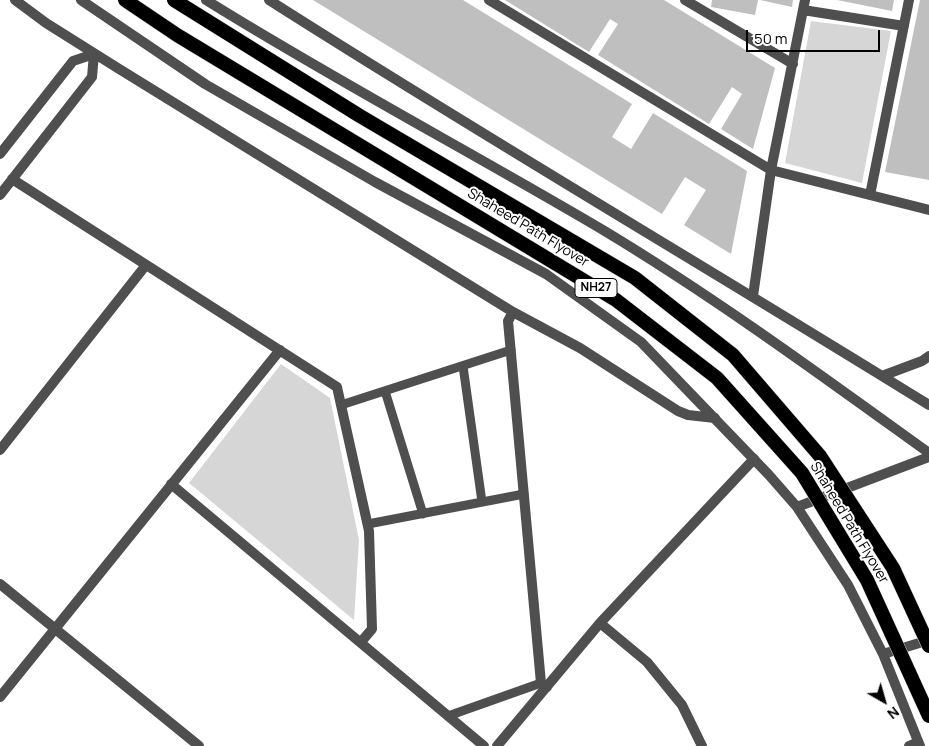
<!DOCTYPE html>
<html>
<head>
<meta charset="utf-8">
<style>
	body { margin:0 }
	#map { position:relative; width:929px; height:746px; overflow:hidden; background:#fff; font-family:Manrope,sans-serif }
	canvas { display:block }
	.north { position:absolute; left:859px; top:676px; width:50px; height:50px; -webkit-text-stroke:4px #fff; paint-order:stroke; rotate:142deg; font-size:14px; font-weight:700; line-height:20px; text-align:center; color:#000 }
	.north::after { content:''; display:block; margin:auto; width:18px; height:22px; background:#000; clip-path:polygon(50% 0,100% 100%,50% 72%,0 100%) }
	.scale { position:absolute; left:746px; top:30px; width:134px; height:22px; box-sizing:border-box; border:2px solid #000; border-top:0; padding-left:6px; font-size:15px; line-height:18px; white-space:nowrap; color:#000; -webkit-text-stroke:4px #fff; paint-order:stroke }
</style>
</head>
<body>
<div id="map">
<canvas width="929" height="746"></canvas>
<div class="north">N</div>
<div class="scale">50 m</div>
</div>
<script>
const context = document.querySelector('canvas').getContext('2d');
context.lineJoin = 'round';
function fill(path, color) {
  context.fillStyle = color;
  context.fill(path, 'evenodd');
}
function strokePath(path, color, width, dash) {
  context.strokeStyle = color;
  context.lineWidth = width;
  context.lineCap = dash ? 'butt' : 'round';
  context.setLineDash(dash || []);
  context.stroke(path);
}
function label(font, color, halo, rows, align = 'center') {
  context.font = font + ' Manrope,sans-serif';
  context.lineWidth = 4;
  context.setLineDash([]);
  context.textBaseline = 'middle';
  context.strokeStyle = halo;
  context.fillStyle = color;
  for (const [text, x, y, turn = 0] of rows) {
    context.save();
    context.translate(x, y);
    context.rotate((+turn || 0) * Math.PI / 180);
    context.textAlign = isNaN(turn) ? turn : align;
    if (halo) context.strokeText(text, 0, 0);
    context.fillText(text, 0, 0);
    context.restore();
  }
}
fill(new Path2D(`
	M811 21 891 31 862 183 785 163Z
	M281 364 330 398 359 540 354 620 189 483Z`), '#d6d6d6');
fill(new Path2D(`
	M313 0H463L632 104 612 137 631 149 653 113 747 171 731 254 684 225 706 190 685 177 662 214Z
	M505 0H664L775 68 753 149 721 129 742 94 732 87 709 124 598 55 618 24 610 19 589 52Z
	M712 0H758L755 15 711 7Z
	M760 0H793L792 7Z
	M837 0H894L892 11Z
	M920 0H929V180L885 172Z`), '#bfbfbf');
strokePath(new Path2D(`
	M463 366 482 502
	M385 391 423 514
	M341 405 511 350
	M368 524 524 494
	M448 716 541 683`), '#4f4f4f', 9);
strokePath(new Path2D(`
	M15 0 46 23 116 67 513 312 580 348 678 411 688 415 715 418
	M269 0C487 139 710 269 929 405
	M489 0 771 170 929 210
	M685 0 793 64
	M803 10 904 26
	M0 154 73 61 94 54 92 77 0 195
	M12 179 337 387 369 531 372 629 361 642
	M870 195 909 0
	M753 296 771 170 805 0
	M513 312 508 321 541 683 547 687
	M882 376 922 361 929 356
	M0 450 146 265
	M171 484 484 746
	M0 584 199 746
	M600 623 647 662 682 705 702 746
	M0 697 280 350
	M497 746 600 623 754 459
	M909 746 918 742`), '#4f4f4f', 10);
strokePath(new Path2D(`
	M81 0 205 84 375 182 546 274 641 342 769 475 797 507 848 585 883 654 920 746
	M206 0C336 81 471 152 603 230 716 298 822 376 929 453
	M797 507 929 457
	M883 654 929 640`), '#4f4f4f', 10);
const trunkBridge = new Path2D(`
	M125 0 177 35 616 300 717 378 802 473 867 580 929 716
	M174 0 360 116 635 278 733 355 820 456 893 568 929 646`);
strokePath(trunkBridge, '#dbdbdb', 15, []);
strokePath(trunkBridge, '#000', 14);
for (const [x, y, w] of [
	[596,288,42]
]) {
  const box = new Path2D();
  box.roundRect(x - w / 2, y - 9.5, w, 19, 4);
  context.fillStyle = '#fff';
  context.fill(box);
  strokePath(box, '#000', 1);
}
label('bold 12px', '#000', null, [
	["NH27",596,288]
]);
label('14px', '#000', '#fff', [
	["Shaheed Path Flyover",528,228,31],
	["Shaheed Path Flyover",849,523,59]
]);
</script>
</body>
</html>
